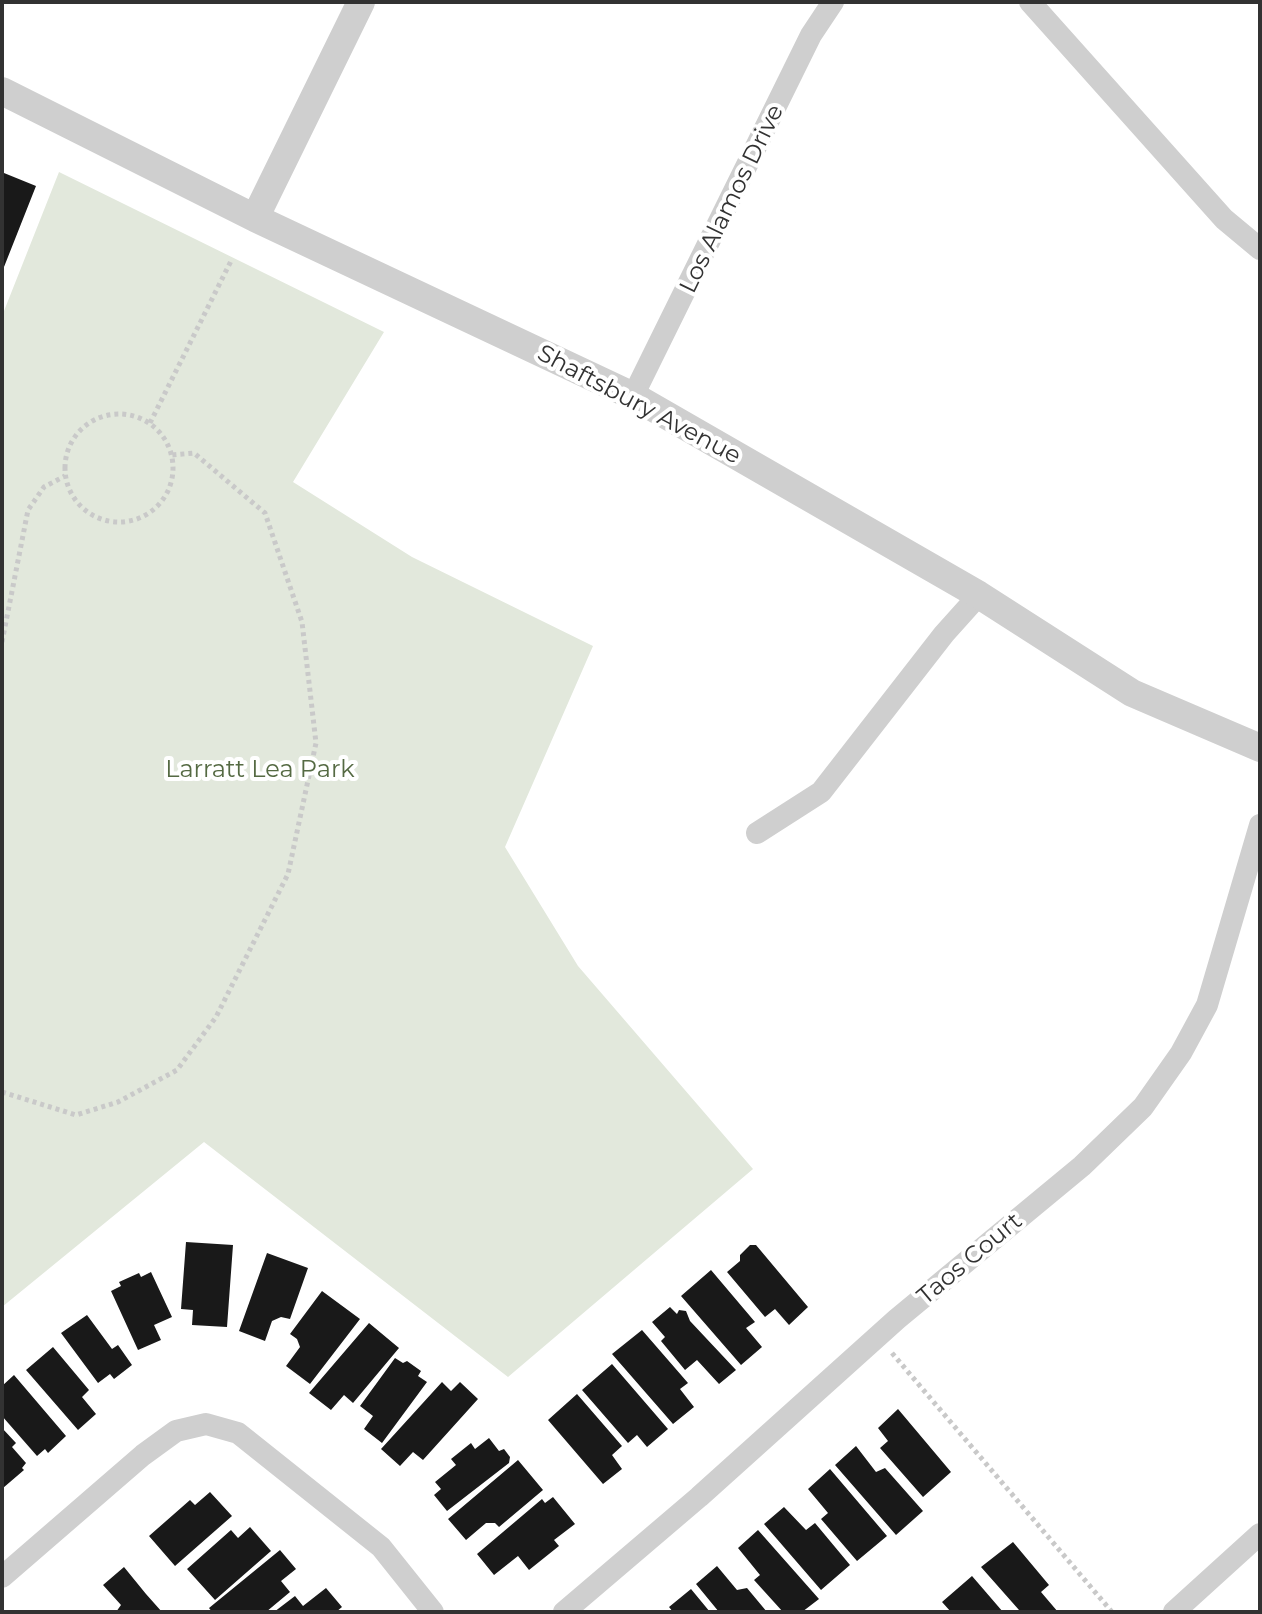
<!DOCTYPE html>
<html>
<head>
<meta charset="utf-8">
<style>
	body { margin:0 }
	#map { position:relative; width:1262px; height:1614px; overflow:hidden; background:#fff; font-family:Montserrat,sans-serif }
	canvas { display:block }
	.frame { position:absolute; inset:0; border:4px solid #323232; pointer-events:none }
</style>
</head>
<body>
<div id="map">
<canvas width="1262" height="1614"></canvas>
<div class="frame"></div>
</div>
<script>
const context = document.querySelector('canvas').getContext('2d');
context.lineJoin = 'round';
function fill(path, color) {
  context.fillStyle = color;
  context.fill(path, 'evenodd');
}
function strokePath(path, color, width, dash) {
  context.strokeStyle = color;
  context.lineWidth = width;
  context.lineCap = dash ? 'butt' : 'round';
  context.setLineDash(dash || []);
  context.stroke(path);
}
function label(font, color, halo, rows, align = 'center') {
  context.font = font + ' Montserrat,sans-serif';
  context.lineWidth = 8;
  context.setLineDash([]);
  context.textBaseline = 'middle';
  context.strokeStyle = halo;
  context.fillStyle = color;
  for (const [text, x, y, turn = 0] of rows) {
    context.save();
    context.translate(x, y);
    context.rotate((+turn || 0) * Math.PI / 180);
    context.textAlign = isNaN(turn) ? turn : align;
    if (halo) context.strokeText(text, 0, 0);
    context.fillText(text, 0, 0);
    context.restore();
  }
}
fill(new Path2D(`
	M59 172 384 332 293 482 412 557 593 646 505 847 578 966 753 1169 508 1377 204 1142 2 1307V316Z`), '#e2e8dc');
fill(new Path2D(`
	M4 173 36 186 2 272V179Z
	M186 1242 233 1245 227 1327 192 1325 193 1310 181 1309Z
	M750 1245H756L808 1307 789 1325 775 1309 765 1317 727 1272 740 1261V1255Z
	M267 1253 308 1268 290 1319 281 1317 272 1321 265 1341 239 1331Z
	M711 1270 755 1322 746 1328 762 1347 741 1365 681 1296Z
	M151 1272 172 1317 154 1325 161 1340 138 1350 111 1291 121 1286 119 1282 139 1273 141 1277Z
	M322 1291 360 1319 310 1384 286 1366 300 1347 297 1339 290 1334Z
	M670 1307 677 1314 679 1310 686 1311 690 1321 736 1370 719 1384 697 1360 685 1370 661 1341 665 1337 652 1322Z
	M87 1315 112 1349 118 1345 132 1365 114 1379 110 1374 98 1383 61 1333Z
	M369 1323 399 1348 353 1403 344 1395 331 1410 309 1393Z
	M642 1330 688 1383 680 1389 694 1407 673 1424 612 1354Z
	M53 1347 89 1390 82 1397 96 1414 78 1430 26 1370Z
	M395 1358 403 1363 407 1361 421 1371 418 1376 427 1382 382 1443 364 1429 373 1416 360 1406Z
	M612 1364 668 1429 647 1447 637 1435 628 1443 582 1390Z
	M14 1375 66 1436 48 1453 45 1449 37 1456 2 1416V1386Z
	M442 1382 451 1391 460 1382 478 1399 423 1460 413 1452 400 1466 381 1449Z
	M577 1394 622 1446 612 1455 622 1469 603 1484 548 1420Z
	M898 1409 951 1472 923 1497 880 1448 888 1441 878 1428Z
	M2 1428 16 1443 12 1447 26 1463 22 1468 24 1470 3 1488Z
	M489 1438 499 1451 504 1449 510 1457 509 1463 447 1511 434 1495 441 1489 435 1482 456 1465 451 1459 471 1443 475 1449Z
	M856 1446 876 1472 885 1468 923 1511 896 1535 835 1465Z
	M518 1460 543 1490 499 1527 495 1523H486L466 1540 448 1519Z
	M830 1469 887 1536 857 1561 821 1519 828 1513 808 1489Z
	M210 1492 232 1516 175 1566 149 1536 190 1500 195 1505Z
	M553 1497 575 1524 554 1540 559 1546 529 1570 518 1556 494 1575 477 1554 542 1499 545 1503Z
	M784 1507 806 1530 815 1523 850 1565 821 1590 764 1524Z
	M250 1527 271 1551 215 1600 187 1569 231 1530 238 1538Z
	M758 1530 819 1599 802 1612H783L754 1580 760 1575 738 1548Z
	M1013 1542 1049 1585 1041 1592 1058 1612H1016L1019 1610 981 1567Z
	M280 1550 296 1569 281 1581 290 1592 266 1612H212L209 1608Z
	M717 1566 737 1590 747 1588 767 1612H719L696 1584Z
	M124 1567 146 1594 162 1612H116L121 1605 103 1585Z
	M972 1576 1003 1612H951L942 1602Z
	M326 1588 342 1607 336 1612H274L295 1596 303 1606Z
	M691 1589 710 1612H673L669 1607Z`), '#191919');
strokePath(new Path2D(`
	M65 468a54 54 0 1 1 108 0a54 54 0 1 1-108 0Z
	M150 423 232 259
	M2 642 28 510 44 487 65 476
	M2 1092 76 1115 118 1102 177 1070 216 1017 288 874 316 743 302 622 265 513 194 453 172 455
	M892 1353 1112 1612`), '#c9c9c9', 5, [4, 4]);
strokePath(new Path2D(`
	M1030 2 1224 219 1260 249
	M633 396 811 35 833 2
	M757 833 821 792 944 634 979 595
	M2 1577 143 1455 176 1431 206 1424 238 1433 381 1547 433 1612
	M564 1612 699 1497 897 1319 1082 1166 1143 1107 1181 1053 1207 1005 1260 825
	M1174 1612 1260 1534`), '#cfcfcf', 22);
strokePath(new Path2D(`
	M2 91 255 218 633 396 979 595 1132 693 1260 748
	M255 218 361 2`), '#cfcfcf', 28);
label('24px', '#323232', '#fff', [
	["Los Alamos Drive",732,199,-64],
	["Shaftsbury Avenue",639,405,28],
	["Taos Court",970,1259,-40]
]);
label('24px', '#556a43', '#fff', [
	["Larratt Lea Park",260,770]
]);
</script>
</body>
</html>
